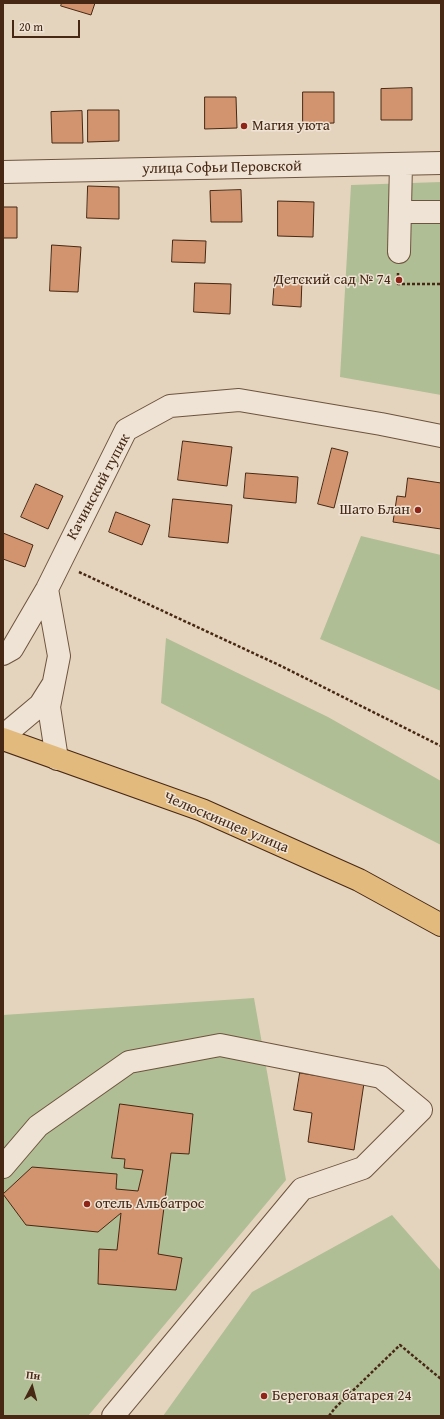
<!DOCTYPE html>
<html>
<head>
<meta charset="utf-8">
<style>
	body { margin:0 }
	#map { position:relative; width:444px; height:1419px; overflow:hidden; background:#e5d4bd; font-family:"Gentium Book Plus",serif }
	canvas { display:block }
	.frame { position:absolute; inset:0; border:4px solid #472814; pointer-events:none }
	.north { position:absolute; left:12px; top:1367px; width:40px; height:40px; -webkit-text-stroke:3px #eee3d4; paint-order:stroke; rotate:6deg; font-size:11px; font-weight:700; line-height:16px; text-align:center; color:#472814 }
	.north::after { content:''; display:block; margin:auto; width:14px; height:18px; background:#472814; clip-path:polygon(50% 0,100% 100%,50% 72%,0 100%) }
	.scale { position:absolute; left:12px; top:20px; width:68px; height:18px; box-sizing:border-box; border:2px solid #472814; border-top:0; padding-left:5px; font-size:12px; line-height:14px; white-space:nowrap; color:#472814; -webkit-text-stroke:3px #eee3d4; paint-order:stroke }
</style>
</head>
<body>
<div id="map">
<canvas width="444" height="1419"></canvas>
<div class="frame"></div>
<div class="north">Пн</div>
<div class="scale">20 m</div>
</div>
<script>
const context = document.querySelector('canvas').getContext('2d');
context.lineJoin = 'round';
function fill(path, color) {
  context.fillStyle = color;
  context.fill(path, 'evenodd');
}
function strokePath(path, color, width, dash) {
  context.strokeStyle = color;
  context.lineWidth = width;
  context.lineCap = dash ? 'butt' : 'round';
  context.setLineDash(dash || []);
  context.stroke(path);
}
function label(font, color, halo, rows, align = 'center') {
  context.font = font + ' "Gentium Book Plus",serif';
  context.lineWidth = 3;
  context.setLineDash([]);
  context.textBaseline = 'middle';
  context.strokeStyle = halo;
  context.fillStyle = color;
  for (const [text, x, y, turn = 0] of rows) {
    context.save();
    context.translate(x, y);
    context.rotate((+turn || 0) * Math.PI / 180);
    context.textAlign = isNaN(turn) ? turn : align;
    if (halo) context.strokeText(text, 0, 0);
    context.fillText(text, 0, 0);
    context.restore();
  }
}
fill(new Path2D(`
	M441 182V395L340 377 351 185Z
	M361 536 441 555V691L320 639Z
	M166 638 328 717 441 781V845L161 703Z
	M254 998 286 1180 88 1416H3V1015Z
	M392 1215 441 1271V1416H163L252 1292Z`), '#b0be95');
const building = new Path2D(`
	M62 3H95L91 15 61 6Z
	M412 88V120H381V89Z
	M303 92H334V123L303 124Z
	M205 97H236L237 128 205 129Z
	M88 110H119V141L88 142Z
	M82 111 83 143H52L51 112Z
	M88 186 119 187V219L87 218Z
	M241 190 242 222H211L210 191Z
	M278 201 314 202 313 237 278 236Z
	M3 207H17V238H3Z
	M173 240 206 241 205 263 172 262Z
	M52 245 81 247 78 292 50 291Z
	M275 277 302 279 301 307 273 305Z
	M195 283 231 284 230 314 194 312Z
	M183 441 232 447 227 486 178 480Z
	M332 448 348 452 334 508 318 504Z
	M246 473 298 477 296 503 244 498Z
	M408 478 441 483V529L393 522 397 496 405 497Z
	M36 484 63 496 48 529 21 517Z
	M173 499 232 505 228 543 169 537Z
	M116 512 150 525 142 545 109 532Z
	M3 533 33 545 25 567 3 559Z
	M300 1073 364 1083 354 1150 308 1142 312 1113 294 1110Z
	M120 1104 193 1114 189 1154 171 1153 158 1254 182 1258 176 1290 98 1284 99 1249 117 1250 121 1213 98 1232 26 1225 3 1194 32 1167 117 1174 116 1189 138 1191 143 1170 124 1168 125 1159 112 1158Z`);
fill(building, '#d1946e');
strokePath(building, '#472814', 1);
const minor = new Path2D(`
	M3 172 441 163
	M400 212H441
	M399 252 401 164
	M47 589 59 656 49 707 57 759
	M3 654 12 649 47 589 126 430 170 406 239 400 381 424 441 436
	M3 736 40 705 52 686
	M3 1167 38 1126 129 1062 220 1045 381 1077 421 1110 363 1168 302 1189 113 1416`);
const major = new Path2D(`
	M3 739 202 810 359 880 441 925`);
strokePath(minor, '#6e533e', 24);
strokePath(major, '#472814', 24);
strokePath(new Path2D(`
	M398 273V284H441
	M79 572 281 666 441 746
	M329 1416 335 1408 400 1345 441 1379`), '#472814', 2.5, [3, 2]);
strokePath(minor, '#eee3d4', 22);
strokePath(major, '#e2ba7e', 22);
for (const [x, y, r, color] of [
	[244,126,4,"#8f2418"],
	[399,280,4,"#8f2418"],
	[418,510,4,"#8f2418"],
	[87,1204,4,"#8f2418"],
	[264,1396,4,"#8f2418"]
]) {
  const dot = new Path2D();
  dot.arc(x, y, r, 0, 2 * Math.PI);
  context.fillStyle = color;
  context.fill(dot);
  strokePath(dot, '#eee3d4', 1.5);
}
label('15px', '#472814', '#eee3d4', [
	["Магия уюта",252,126],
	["Детский сад № 74",391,280,"right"],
	["Шато Блан",410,510,"right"],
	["отель Альбатрос",95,1204],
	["Береговая батарея 24",272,1396]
], 'left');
label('15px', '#472814', '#eee3d4', [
	["улица Софьи Перовской",222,168,-1],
	["Качинский тупик",99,487,-62],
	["Челюскинцев улица",226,823,23]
]);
</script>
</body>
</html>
